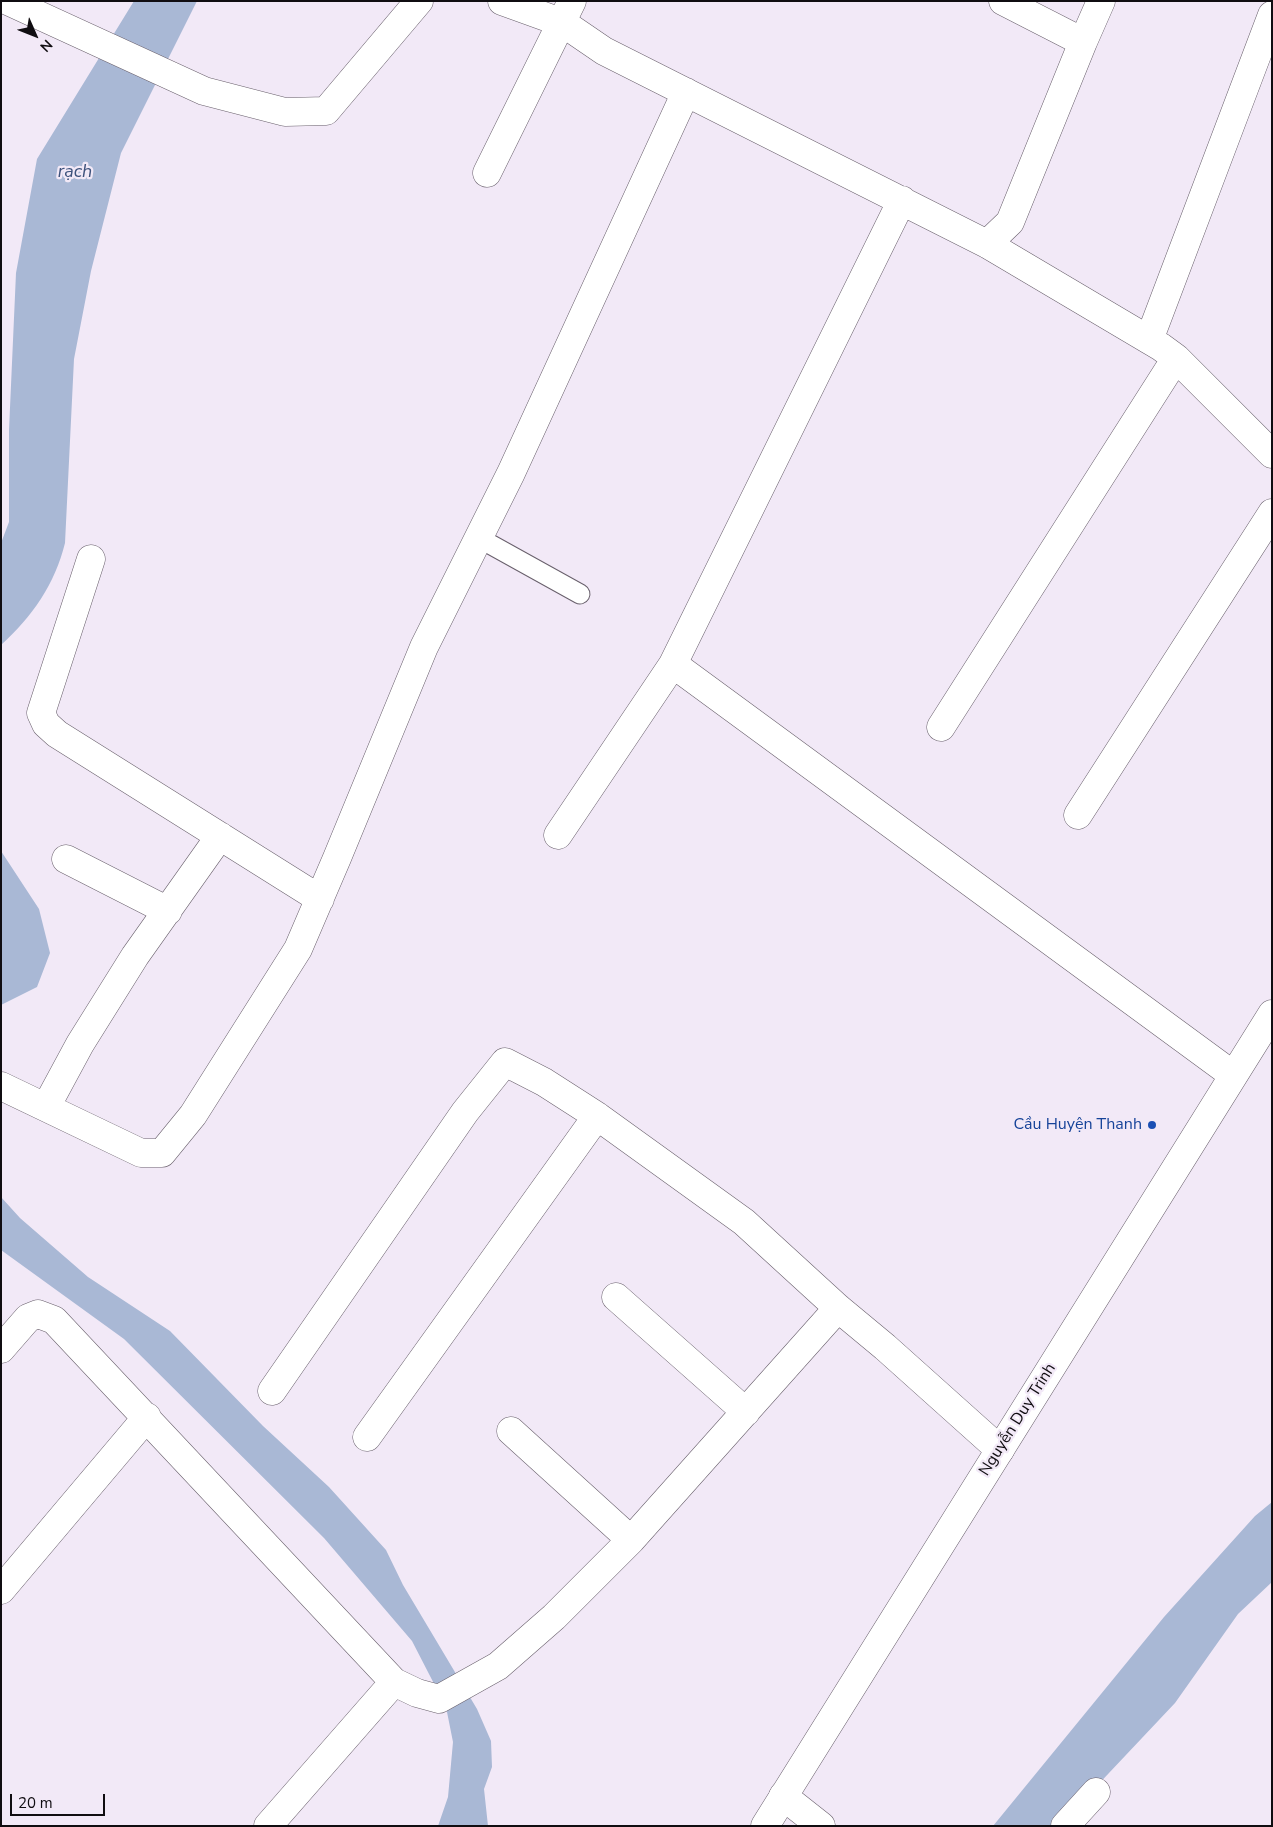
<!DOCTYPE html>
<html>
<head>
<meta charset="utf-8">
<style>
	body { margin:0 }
	#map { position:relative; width:1273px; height:1827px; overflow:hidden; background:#f2e9f7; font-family:"Nunito Sans",sans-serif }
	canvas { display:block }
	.frame { position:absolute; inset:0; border:2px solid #100d11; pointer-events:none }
	.north { position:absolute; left:10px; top:10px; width:50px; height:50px; -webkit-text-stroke:4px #f2e9f7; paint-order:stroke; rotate:134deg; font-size:14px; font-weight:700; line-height:20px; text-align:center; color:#100d11 }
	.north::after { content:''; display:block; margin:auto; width:18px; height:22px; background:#100d11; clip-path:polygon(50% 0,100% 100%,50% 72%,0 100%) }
	.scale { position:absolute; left:10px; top:1794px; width:95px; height:22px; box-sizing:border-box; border:2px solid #100d11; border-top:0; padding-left:6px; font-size:15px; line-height:18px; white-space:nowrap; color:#100d11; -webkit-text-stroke:4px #f2e9f7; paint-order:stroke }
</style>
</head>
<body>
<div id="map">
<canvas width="1273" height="1827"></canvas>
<div class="frame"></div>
<div class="north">N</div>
<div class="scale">20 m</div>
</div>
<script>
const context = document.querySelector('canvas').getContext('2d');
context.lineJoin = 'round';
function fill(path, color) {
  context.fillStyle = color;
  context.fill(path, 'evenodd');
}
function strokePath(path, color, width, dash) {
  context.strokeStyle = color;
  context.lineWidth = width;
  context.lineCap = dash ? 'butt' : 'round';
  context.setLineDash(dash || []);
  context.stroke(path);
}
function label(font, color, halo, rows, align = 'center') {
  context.font = font + ' "Nunito Sans",sans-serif';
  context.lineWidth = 4.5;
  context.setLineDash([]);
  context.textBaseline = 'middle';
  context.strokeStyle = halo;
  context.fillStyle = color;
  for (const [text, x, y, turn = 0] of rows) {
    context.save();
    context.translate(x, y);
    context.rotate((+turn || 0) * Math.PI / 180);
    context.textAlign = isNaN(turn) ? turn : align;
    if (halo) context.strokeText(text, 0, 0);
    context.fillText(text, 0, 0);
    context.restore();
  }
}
fill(new Path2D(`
	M134 1H197L121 153 91 271 74 359 65 543C55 584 32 617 1 645V543L9 522V430L16 273 37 159Z
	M1 851 39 909 50 953 37 987 1 1005Z
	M1 1197 20 1218 88 1277 170 1331 263 1426 329 1487 386 1550 403 1585 477 1709 491 1741 492 1767 484 1789 488 1826H438L448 1797 453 1742 446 1707 412 1641 324 1538 124 1339 1 1250Z
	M1272 1502V1582L1238 1614 1175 1703 1059 1826H993L1164 1617 1255 1516Z`), '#a9b8d5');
const service = new Path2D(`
	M479 538 580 594`);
const minor = new Path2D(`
	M8 1 204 91 285 112 326 111 419 1
	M502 1 563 23 604 51 987 244 1161 347 1176 358 1272 454
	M1083 42 1101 1
	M487 173 572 1
	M987 244 1010 222 1083 42 1003 1
	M1149 340 1272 15
	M91 559 41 713 46 724 57 734 320 899
	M673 664 1233 1075
	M941 727 1176 358
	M1078 815 1272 513
	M558 835 673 664 902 200
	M66 859 168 911
	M1 1086 141 1153H162L193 1115 298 949 337 858 424 647 511 473 686 92
	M46 1107 80 1044 135 956 220 836
	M616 1297 746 1412
	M1 1349 28 1318 38 1314 54 1320 394 1682
	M272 1391 465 1112 505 1062 544 1082 597 1116 744 1222 838 1308 885 1347 1000 1450
	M511 1431 631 1540
	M367 1437 597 1116
	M1 1590 147 1417
	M783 1796 821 1826
	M268 1826 394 1682 417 1693 439 1699 498 1666 554 1617 631 1540 838 1308
	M1065 1826 1096 1792`);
const secondary = new Path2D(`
	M765 1826 1272 1014`);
strokePath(service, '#69606c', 21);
strokePath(minor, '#69606c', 29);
strokePath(secondary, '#69606c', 29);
strokePath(service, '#fff', 19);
strokePath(minor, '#fff', 28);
strokePath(secondary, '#fff', 28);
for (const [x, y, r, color] of [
	[1152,1125,5,"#1a4fb4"]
]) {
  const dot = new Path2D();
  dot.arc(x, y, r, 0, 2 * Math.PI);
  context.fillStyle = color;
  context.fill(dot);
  strokePath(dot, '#f2e9f7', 2);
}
label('16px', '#164399', '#f2e9f7', [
	["Cầu Huyện Thanh",1142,1125]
], 'right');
label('16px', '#100d11', '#f2e9f7', [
	["Nguyễn Duy Trinh",1018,1420,-58]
]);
label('italic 18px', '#3d527c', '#f2e9f7', [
	["rạch",75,173]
]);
</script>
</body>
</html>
